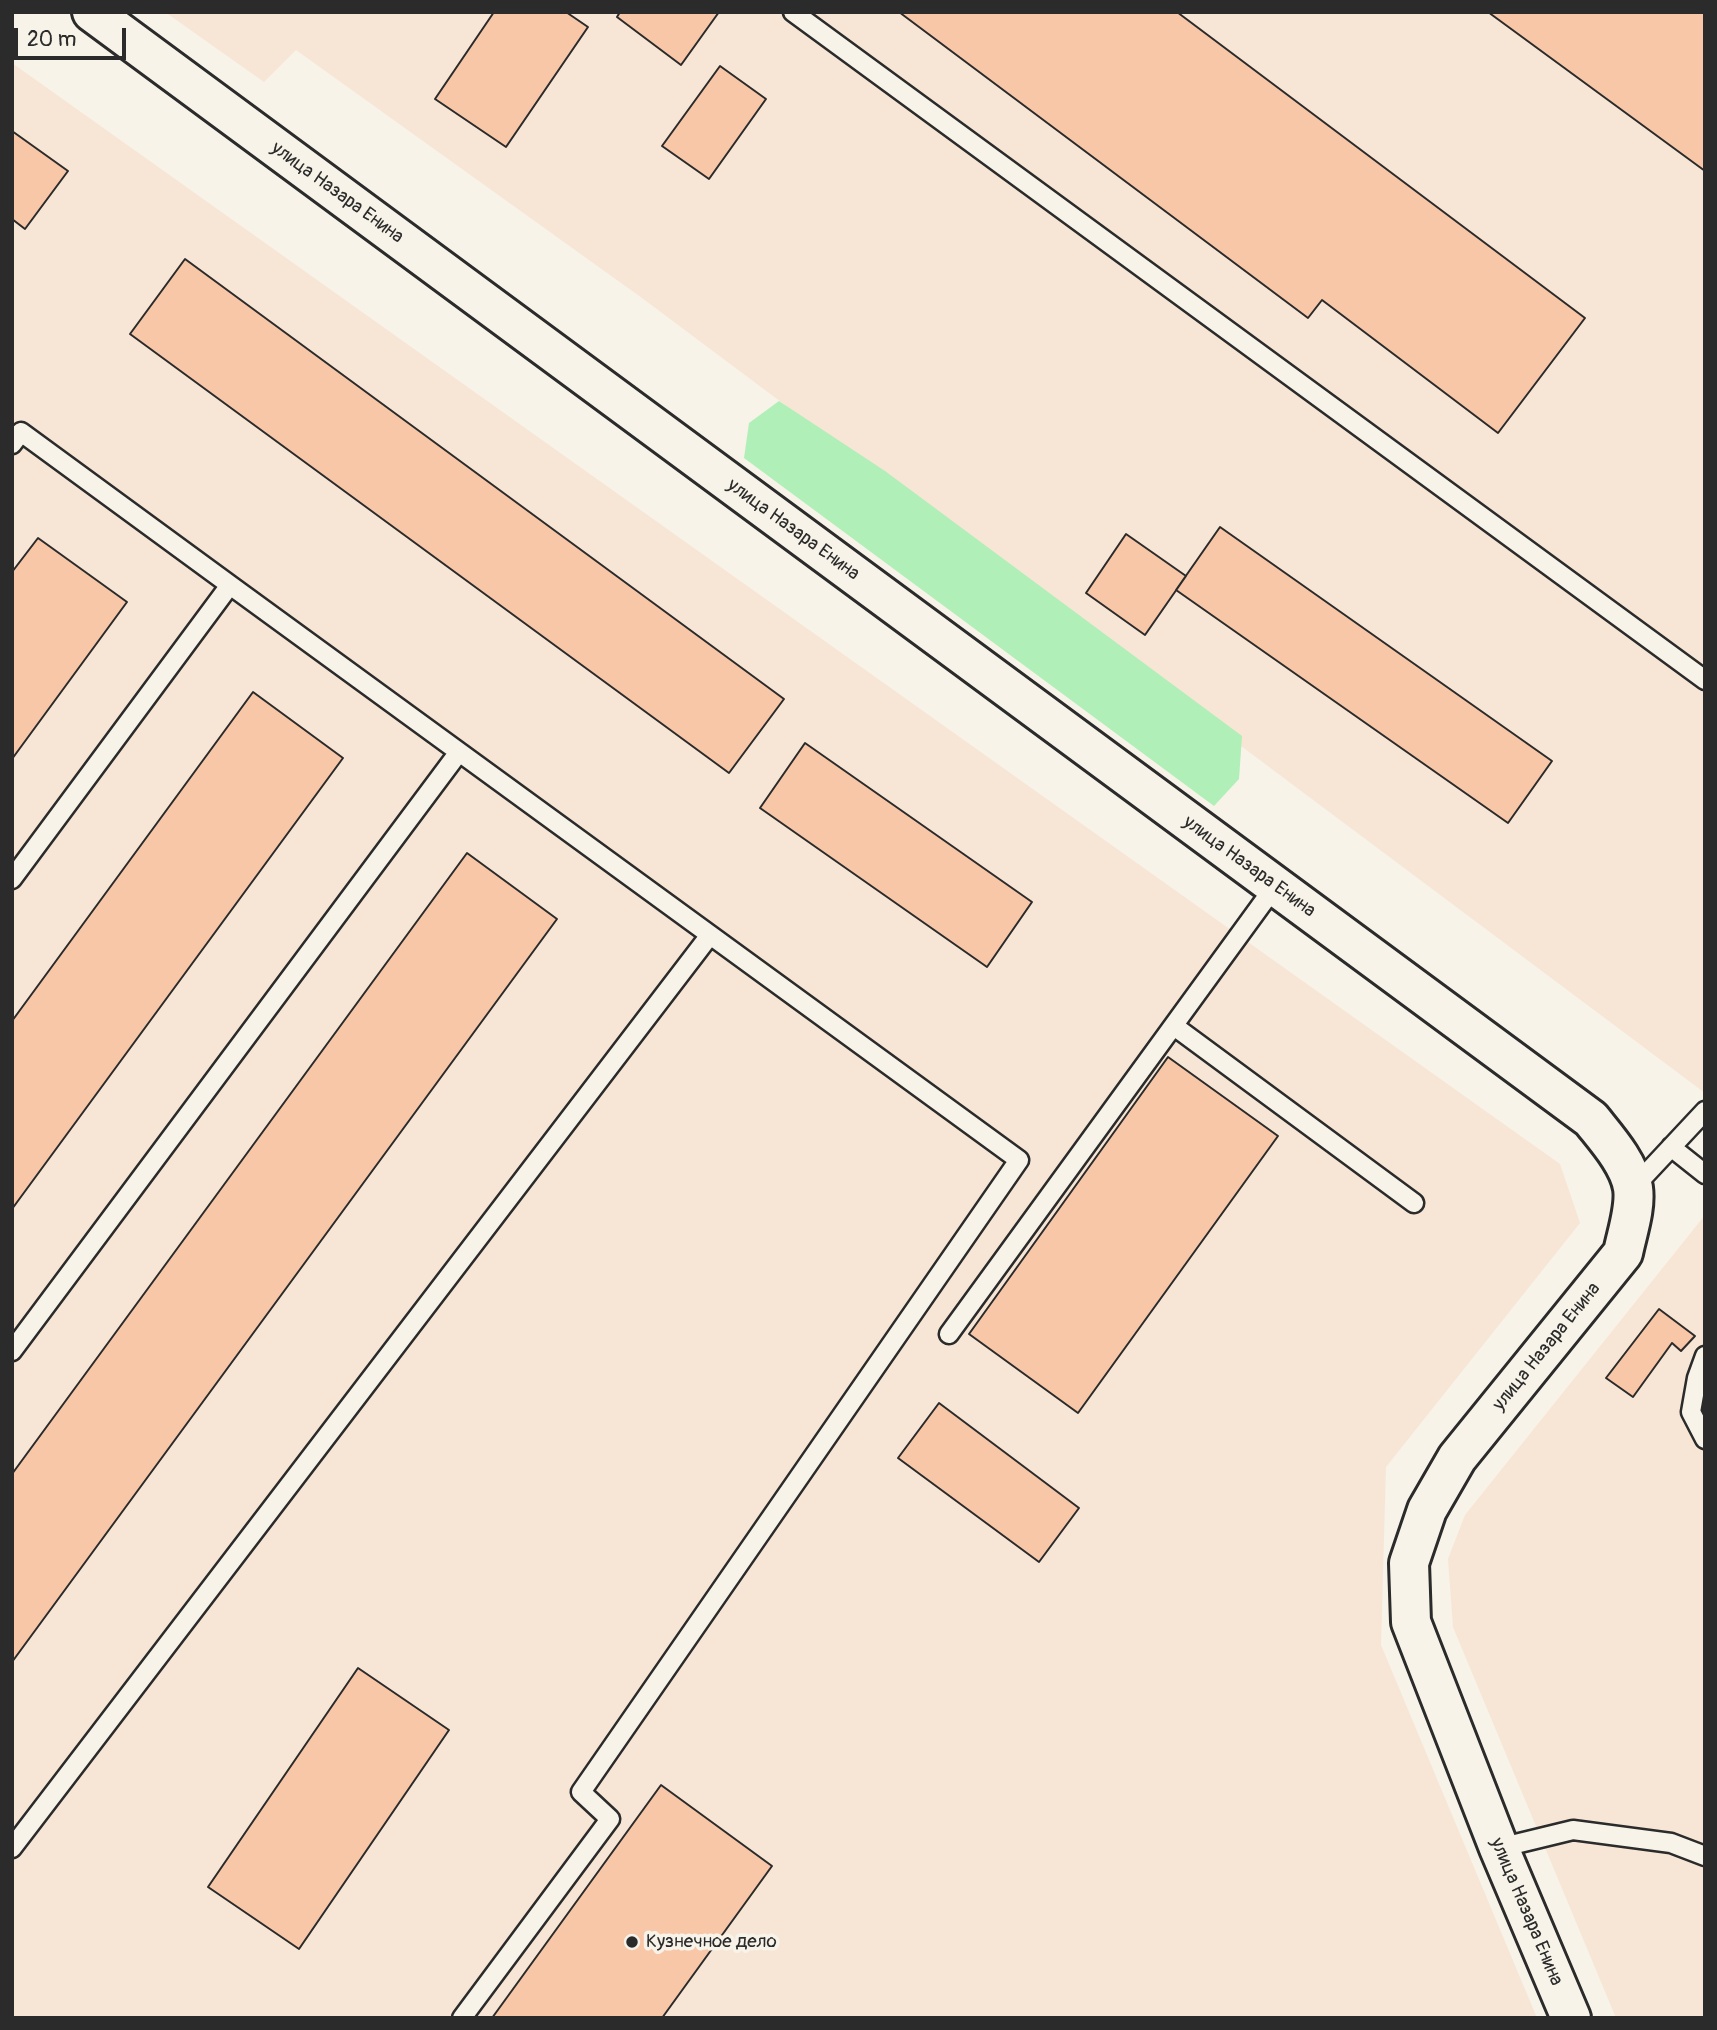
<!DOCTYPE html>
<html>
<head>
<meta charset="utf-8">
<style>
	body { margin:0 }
	#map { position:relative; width:1717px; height:2030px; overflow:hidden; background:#f7f3e8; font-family:Pangolin,sans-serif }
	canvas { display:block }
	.frame { position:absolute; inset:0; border:14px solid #2b2b2b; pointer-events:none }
	.scale { position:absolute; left:14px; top:28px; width:112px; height:32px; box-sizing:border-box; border:4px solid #2b2b2b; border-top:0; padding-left:9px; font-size:21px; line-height:24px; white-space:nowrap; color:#2b2b2b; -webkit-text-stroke:5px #f7f3e8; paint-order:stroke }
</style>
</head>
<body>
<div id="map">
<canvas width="1717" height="2030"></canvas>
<div class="frame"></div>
<div class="scale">20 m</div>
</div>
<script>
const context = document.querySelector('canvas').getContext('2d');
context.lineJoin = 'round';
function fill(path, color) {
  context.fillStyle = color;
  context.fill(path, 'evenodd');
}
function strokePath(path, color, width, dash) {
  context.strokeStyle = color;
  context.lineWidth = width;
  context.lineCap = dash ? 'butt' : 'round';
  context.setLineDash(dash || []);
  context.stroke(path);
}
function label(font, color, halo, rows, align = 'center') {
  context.font = font + ' Pangolin,sans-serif';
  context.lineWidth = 7;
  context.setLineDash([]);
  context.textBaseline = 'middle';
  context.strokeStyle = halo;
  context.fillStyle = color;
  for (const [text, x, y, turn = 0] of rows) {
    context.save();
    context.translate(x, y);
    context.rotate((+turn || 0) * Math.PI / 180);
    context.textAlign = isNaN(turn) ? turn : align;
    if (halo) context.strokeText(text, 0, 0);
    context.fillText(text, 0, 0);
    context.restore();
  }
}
fill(new Path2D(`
	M165 12H1705V1093L642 298 296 50 264 82Z
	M12 63 1560 1164 1580 1223 1386 1467 1381 1645 1537 2018H12Z
	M1705 1215V2018H1616L1453 1627 1448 1559 1465 1515Z`), '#f7e6d5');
fill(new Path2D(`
	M779 401 885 471 1242 736 1239 779 1214 806 744 458 749 423Z`), '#b0efb7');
const building = new Path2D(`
	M494 12H566L588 27 506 147 435 99Z
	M620 12H719L681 65 617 17Z
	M899 12H1177L1585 318 1498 433 1322 300 1308 318Z
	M1488 12H1705V171Z
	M720 66 766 99 709 179 662 146Z
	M12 131 68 171 25 229 12 219Z
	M185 259 784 699 729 773 130 334Z
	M1220 527 1552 761 1508 823 1176 590Z
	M1126 534 1186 576 1145 635 1086 593Z
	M38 538 127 602 12 759V572Z
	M253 692 343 758 12 1209V1021Z
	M805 743 1032 902 987 967 760 808Z
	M467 853 557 919 12 1662V1474Z
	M1168 1057 1278 1136 1078 1413 969 1334Z
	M1659 1309 1695 1336 1681 1351 1672 1343 1633 1397 1606 1378Z
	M939 1403 1079 1508 1039 1562 898 1458Z
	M358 1668 449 1730 299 1949 208 1887Z
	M661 1785 772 1866 662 2018H492Z`);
fill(building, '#f8c7a8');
strokePath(building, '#2b2b2b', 2);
const lane = new Path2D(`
	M793 12 1705 680
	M12 444 21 432 230 585
	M12 879 230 585 1019 1160 581 1792 610 1819 462 2018
	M1174 1026 1414 1203
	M1671 1147 1705 1174
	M1633 1188 1705 1111
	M949 1334 1275 886
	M12 1351 459 752
	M1705 1356 1697 1378 1691 1412 1705 1439
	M12 1848 710 935
	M1499 1848 1573 1830 1671 1843 1705 1856`);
const secondary = new Path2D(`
	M92 12 1591 1119C1606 1138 1629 1163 1633 1188 1636 1208 1627 1233 1623 1253L1457 1458 1427 1510 1409 1563 1411 1622 1499 1848 1571 2018`);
strokePath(lane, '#2b2b2b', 23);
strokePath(secondary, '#2b2b2b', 44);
strokePath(lane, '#f7f3e8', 18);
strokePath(secondary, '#f7f3e8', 38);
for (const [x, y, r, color] of [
	[632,1942,7,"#2b2b2b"]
]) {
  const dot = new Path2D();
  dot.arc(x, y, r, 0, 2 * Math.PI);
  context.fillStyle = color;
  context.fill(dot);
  strokePath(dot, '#f7f3e8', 2.5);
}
label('19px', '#2b2b2b', '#f7f3e8', [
	["улица Назара Енина",337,193,36],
	["улица Назара Енина",793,530,36],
	["улица Назара Енина",1249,867,36],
	["улица Назара Енина",1547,1347,-51],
	["улица Назара Енина",1526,1912,67]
]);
label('19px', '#2b2b2b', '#f7f3e8', [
	["Кузнечное дело",646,1942]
], 'left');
</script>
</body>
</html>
